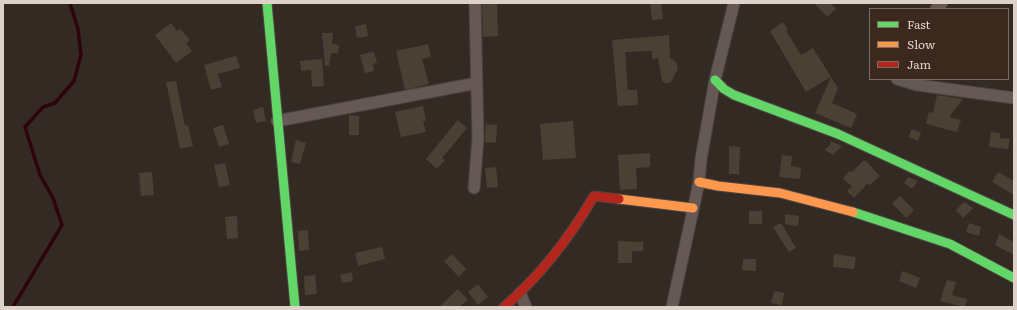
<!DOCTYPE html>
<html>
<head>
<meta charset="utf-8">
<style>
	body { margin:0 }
	#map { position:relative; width:1017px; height:310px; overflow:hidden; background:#342a24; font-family:Literata,serif }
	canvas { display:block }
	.frame { position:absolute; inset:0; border:4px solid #ddd1ca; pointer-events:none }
	.legend { position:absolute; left:869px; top:8px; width:140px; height:72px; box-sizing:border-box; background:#3b291d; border:1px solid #7c6c62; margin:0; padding:5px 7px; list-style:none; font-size:12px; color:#ddd1ca }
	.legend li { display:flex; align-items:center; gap:8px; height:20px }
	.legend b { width:20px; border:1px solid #7c6c62 }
</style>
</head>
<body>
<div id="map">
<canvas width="1017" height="310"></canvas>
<div class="frame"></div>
<ul class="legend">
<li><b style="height:5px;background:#63d668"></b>Fast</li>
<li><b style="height:5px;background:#ff974d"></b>Slow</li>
<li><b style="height:5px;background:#b3261e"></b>Jam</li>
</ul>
</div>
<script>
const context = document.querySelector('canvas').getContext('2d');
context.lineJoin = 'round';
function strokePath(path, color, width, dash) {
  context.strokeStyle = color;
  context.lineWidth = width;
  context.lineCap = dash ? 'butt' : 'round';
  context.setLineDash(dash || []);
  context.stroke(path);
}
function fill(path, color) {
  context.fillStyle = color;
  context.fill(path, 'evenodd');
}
strokePath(new Path2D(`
	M13 307 62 225 53 198 40 175 25 127 43 107 55 103 74 81 81 55 78 29 70 3`), '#2e040b', 3.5);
fill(new Path2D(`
	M482 3H497L498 36 483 37Z
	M650 3H661L663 19 652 20Z
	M814 3H830L836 9 827 17Z
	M783 22 788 30 786 31 801 55 813 48 831 77 806 92 770 31Z
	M171 23 177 31 180 29 190 40 186 43 192 51 176 63 155 35Z
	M366 24 368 36 357 38 355 26Z
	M322 33H333L332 44 339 45 338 53H331L329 66H325Z
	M669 35 670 58 676 62 678 69 671 82 666 84 662 81 658 58 652 59V51L625 52 628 90H637L638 105 618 106 612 40Z
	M428 44 431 57 422 59 429 84 405 90 396 51Z
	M371 52H374L377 63 373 64 374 71 365 73 360 55Z
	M236 56 240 68 218 74 222 87 211 90 204 65Z
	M322 59 324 86 312 87 311 70 301 71 300 61Z
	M831 77 838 88 832 103 857 114 851 128 815 113Z
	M176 81 185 126 188 125 193 146 180 149 166 82Z
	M937 95 963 99 949 117 961 120 957 132 926 124 929 112 933 113Z
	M423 106 426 121H423L426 132 401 137 395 112Z
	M263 107 266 121 256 123 253 110Z
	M349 115 359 116V135H349Z
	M458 120 467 128 442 158 445 160 437 169 426 159Z
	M573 121 576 158 543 160 540 124Z
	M486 124 497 125 496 143 485 142Z
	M223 125 229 144 219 147 213 128Z
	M912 129 921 133 918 141 908 137Z
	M991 132 1000 133V138L1010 139 1008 149 989 147Z
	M296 140 306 143 300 164 291 162Z
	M830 141 842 146 833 155 825 150 831 144Z
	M729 146 740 147 739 174H729Z
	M650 153V167L636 168 637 189 620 190 618 155Z
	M782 155 792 156 791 166 801 168 800 179 779 177Z
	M863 161H866L880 176 870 185 868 183 854 198 847 191 852 186 843 179 849 171 852 172Z
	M225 163 230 185 219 187 214 165Z
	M496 167 498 187 487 188 485 168Z
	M152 172 154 195 141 196 139 173Z
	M998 172 1014 181V195L992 182Z
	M908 177 918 181 912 189 904 183Z
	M900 196 914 210 906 218 892 203Z
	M964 202 973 208 963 218 956 210Z
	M749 211H762V224H749Z
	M785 214 799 216 798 226 785 224Z
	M237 216 238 238 227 239 225 217Z
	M781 223 796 248 789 252 773 227Z
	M969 223 981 227 979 236 966 232Z
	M308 230 309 250 299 251 298 231Z
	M999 234 1014 242V255L995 245Z
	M618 241 643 242V251H632V263H618Z
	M382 247 385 259 358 266 355 253Z
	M452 254 466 269 459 277 444 261Z
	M834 254 856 257 854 269 833 267Z
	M743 259H756V271L742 270Z
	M902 271 920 278 916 288 899 281Z
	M352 272 353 281 342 283 340 275Z
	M315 275 317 294 305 295 304 276Z
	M947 280 956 282 952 295 967 299 965 307 940 301Z
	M478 284 488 297 478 305 468 292Z
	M458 289 468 300 459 307H439Z
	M774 291 784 293 782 305 771 303Z`), '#4a4034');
const street = new Path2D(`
	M936 9 942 3
	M897 79 917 85 1014 98
	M277 121 477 83
	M474 188 478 138 475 3
	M520 293 526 307
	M672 307 699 182 701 159 715 80 734 3`);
const fast = new Path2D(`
	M267 3 295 307
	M715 80 724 89 734 95 838 134 1014 215
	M853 212 950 244 1014 278`);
const slow = new Path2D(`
	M699 182 718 186 780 193 853 212
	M619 199 693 208`);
const jam = new Path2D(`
	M504 307C540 276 570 237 594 196L619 199`);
strokePath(street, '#4d4640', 13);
strokePath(fast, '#4d4640', 11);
strokePath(slow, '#4d4640', 11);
strokePath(jam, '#4d4640', 11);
strokePath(street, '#665955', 11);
strokePath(fast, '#63d668', 9);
strokePath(slow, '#ff974d', 9);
strokePath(jam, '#b3261e', 9);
</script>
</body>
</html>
